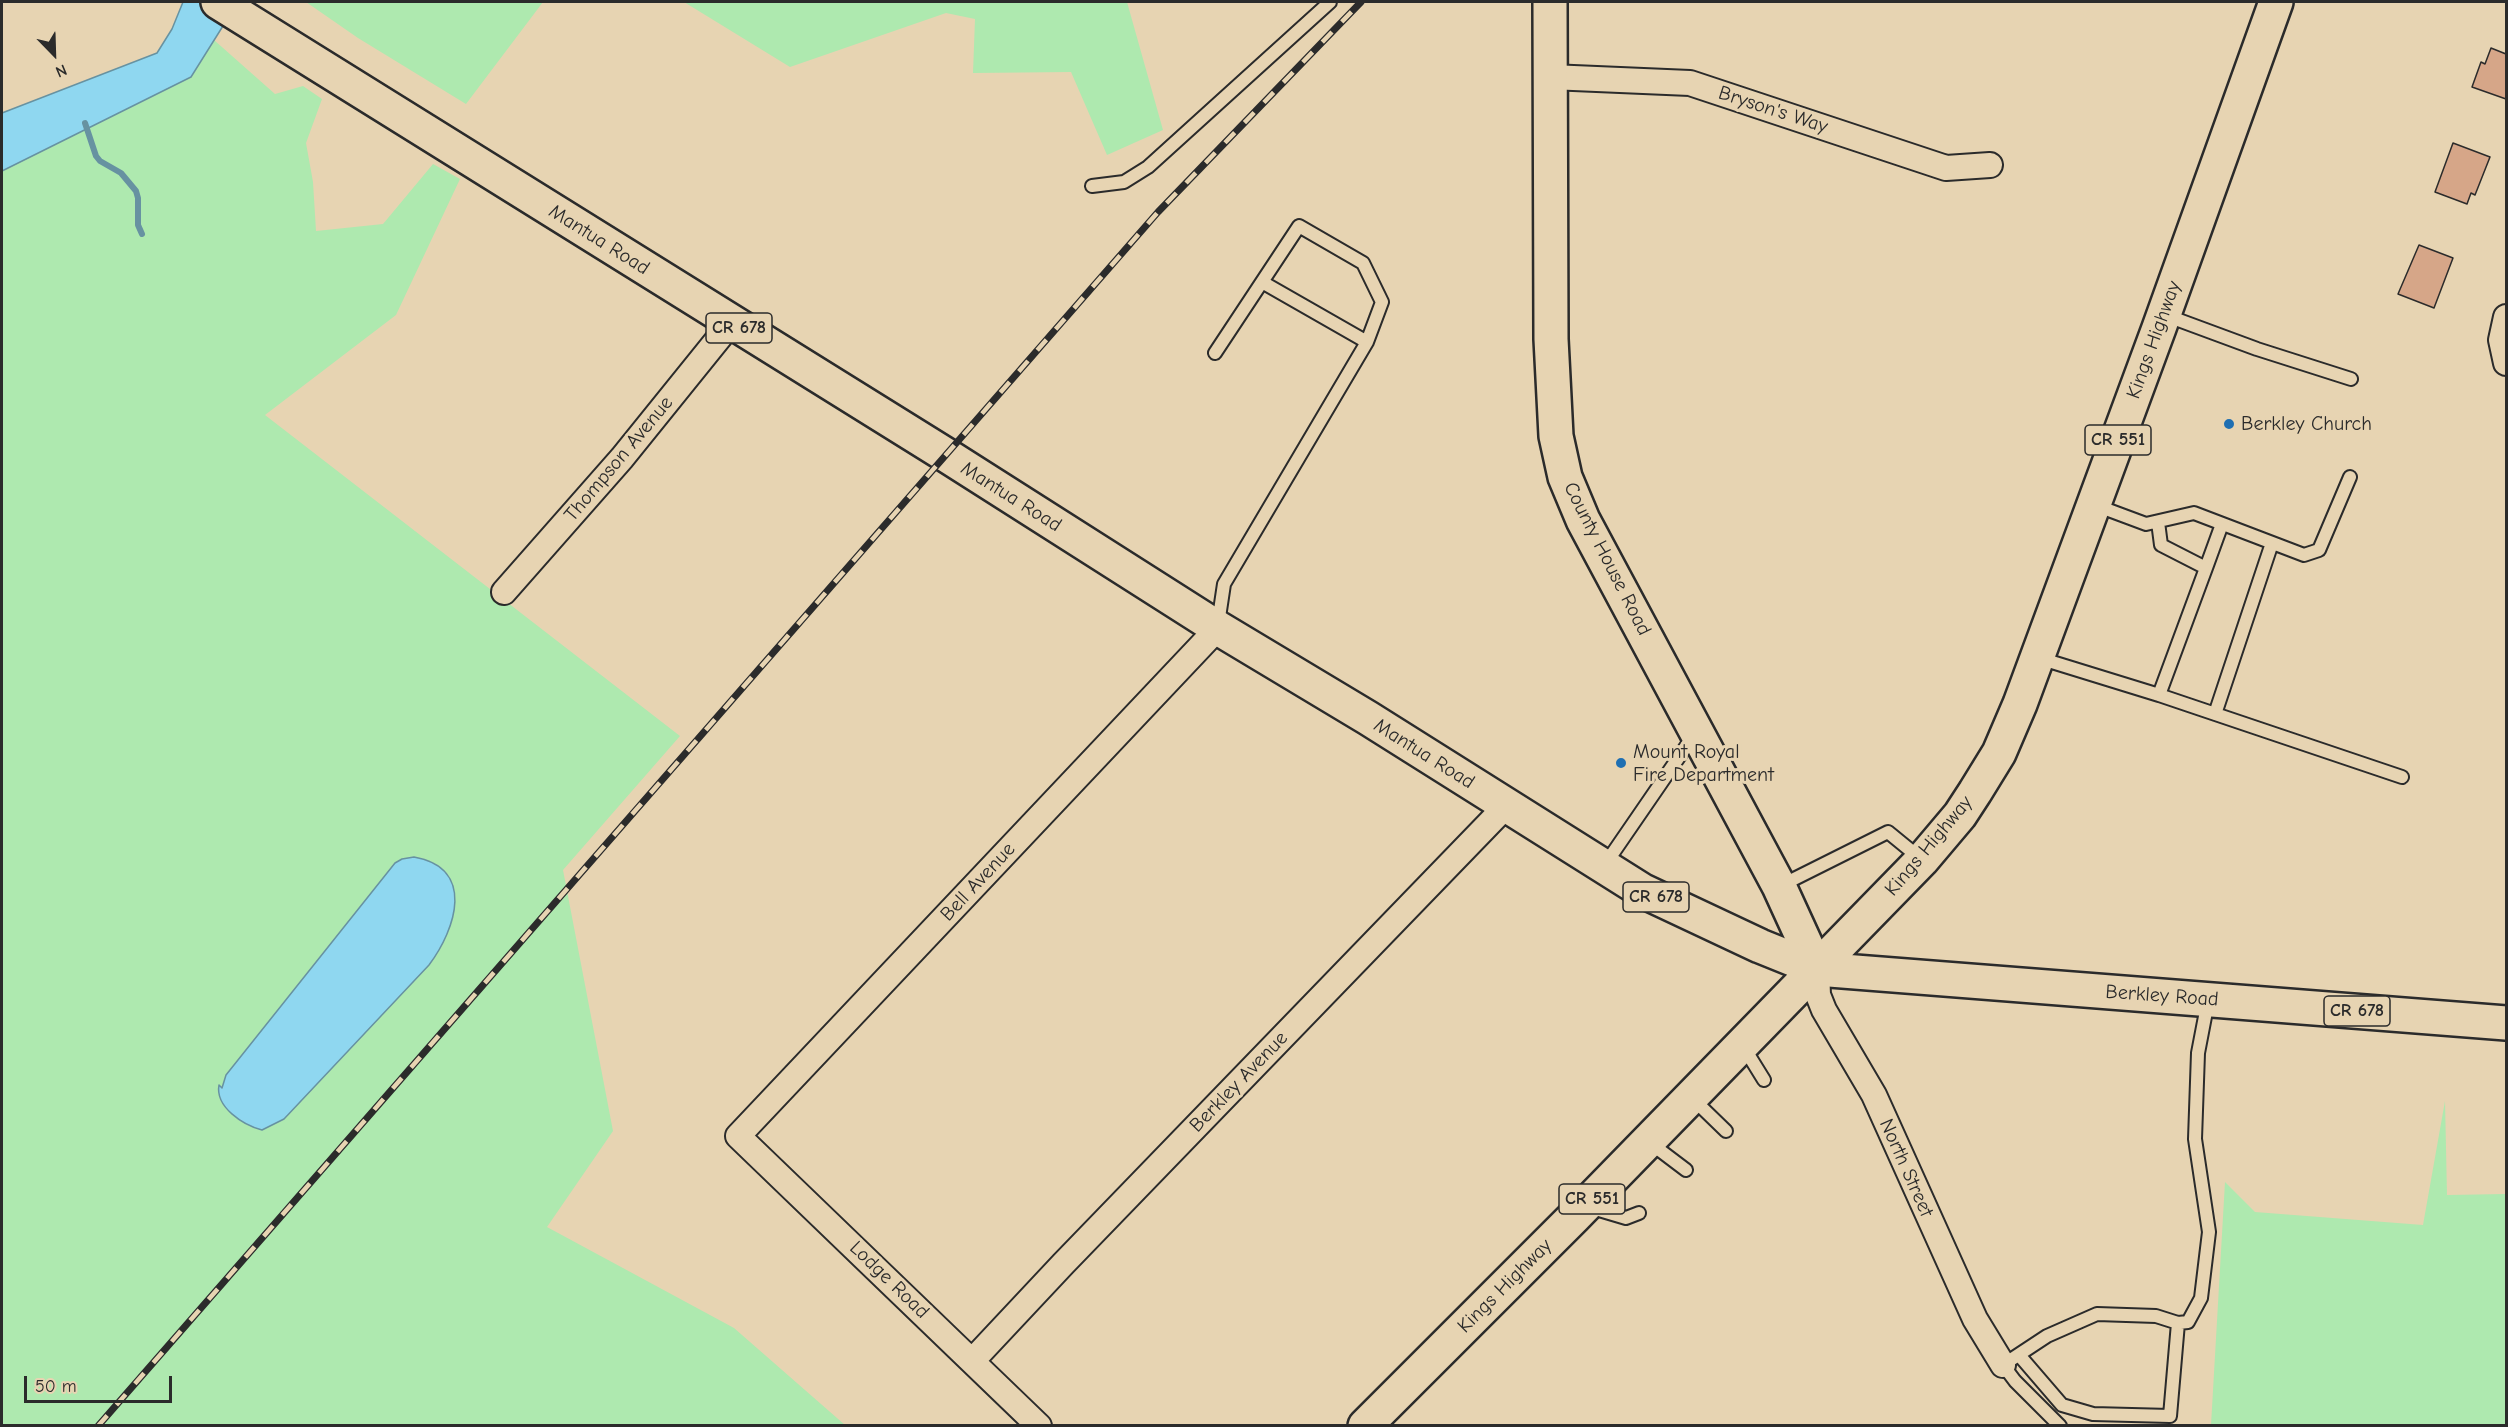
<!DOCTYPE html>
<html>
<head>
<meta charset="utf-8">
<style>
	body { margin:0 }
	#map { position:relative; width:2508px; height:1427px; overflow:hidden; background:#e7d4b2; font-family:"Comic Neue",sans-serif }
	canvas { display:block }
	.frame { position:absolute; inset:0; border:3px solid #2b2b2b; pointer-events:none }
	.north { position:absolute; left:24px; top:24px; width:60px; height:60px; -webkit-text-stroke:4px #e7d4b2; paint-order:stroke; rotate:157deg; font-size:16px; font-weight:700; line-height:24px; text-align:center; color:#2b2b2b }
	.north::after { content:''; display:block; margin:auto; width:21px; height:27px; background:#2b2b2b; clip-path:polygon(50% 0,100% 100%,50% 72%,0 100%) }
	.scale { position:absolute; left:24px; top:1376px; width:148px; height:27px; box-sizing:border-box; border:3px solid #2b2b2b; border-top:0; padding-left:8px; font-size:18px; line-height:21px; white-space:nowrap; color:#2b2b2b; -webkit-text-stroke:4px #e7d4b2; paint-order:stroke }
</style>
</head>
<body>
<div id="map">
<canvas width="2508" height="1427"></canvas>
<div class="frame"></div>
<div class="north">N</div>
<div class="scale">50 m</div>
</div>
<script>
const context = document.querySelector('canvas').getContext('2d');
context.lineJoin = 'round';
function fill(path, color) {
  context.fillStyle = color;
  context.fill(path, 'evenodd');
}
function strokePath(path, color, width, dash) {
  context.strokeStyle = color;
  context.lineWidth = width;
  context.lineCap = dash ? 'butt' : 'round';
  context.setLineDash(dash || []);
  context.stroke(path);
}
function label(font, color, halo, rows, align = 'center') {
  context.font = font + ' "Comic Neue",sans-serif';
  context.lineWidth = 6;
  context.setLineDash([]);
  context.textBaseline = 'middle';
  context.strokeStyle = halo;
  context.fillStyle = color;
  for (const [text, x, y, turn = 0] of rows) {
    context.save();
    context.translate(x, y);
    context.rotate((+turn || 0) * Math.PI / 180);
    context.textAlign = isNaN(turn) ? turn : align;
    if (halo) context.strokeText(text, 0, 0);
    context.fillText(text, 0, 0);
    context.restore();
  }
}
fill(new Path2D(`
	M306 2H543L466 104 358 38Z
	M684 2H1127L1163 130 1107 155 1071 72 973 73 975 19 946 13 790 67Z
	M214 40 275 94 303 86 322 99 306 143 313 182 316 231 383 224 433 164 460 179 396 315 265 415 680 736 563 870 613 1131 547 1227 734 1328 845 1425 2 1426V171L191 77Z
	M2445 1101 2447 1195 2506 1194V1425H2211L2225 1182 2255 1212 2423 1225Z`), '#aee9af');
const water = new Path2D(`
	M183 2H238L191 77 2 171V113L157 53 172 29Z
	M414 857C476 868 456 929 429 965L284 1119 262 1130C243 1125 215 1107 219 1085L222 1088 226 1075 395 863 402 859Z`);
fill(water, '#8fd7f0');
strokePath(water, '#6792a1', 1.5);
strokePath(new Path2D(`
	M85 123 96 156 100 161 121 173 136 191 138 198V225L142 234`), '#6792a1', 6);
const building = new Path2D(`
	M2491 48 2506 54V99L2472 87 2481 62 2485 64Z
	M2453 143 2490 157 2475 195 2471 193 2467 204 2435 192Z
	M2419 245 2453 258 2434 308 2398 294Z`);
fill(building, '#d6a688');
strokePath(building, '#2b2b2b', 1.5);
const lane = new Path2D(`
	M1092 186 1124 182 1148 167 1330 2
	M1262 282 1367 342
	M2165 315 2257 349 2351 379
	M1215 353 1299 226 1363 263 1382 302 1367 342 1224 584 1218 624
	M2095 505 2146 524 2194 513 2304 555 2319 550 2350 477
	M2158 522 2161 545 2206 568 2159 695
	M2206 568 2222 524
	M2039 658 2159 695 2402 777
	M2215 714 2272 543
	M1604 866 1694 735
	M1780 886 1888 832 1921 859
	M1743 1046 1764 1080
	M1692 1098 1726 1131
	M1649 1142 1686 1170
	M1589 1207 1626 1218 1639 1213
	M2178 1323 2188 1322 2201 1298 2209 1232 2195 1139 2198 1053 2208 1001
	M2019 1355 2062 1405 2093 1414 2170 1416 2178 1323 2156 1316 2097 1314 2047 1336 2003 1365 2015 1381 2060 1426`);
const street = new Path2D(`
	M1550 77 1690 83 1946 168 1990 165
	M2506 317 2501 340 2506 363
	M504 592 622 458 731 323
	M1817 969 1818 995 1824 1010 1874 1095 1975 1319 2003 1365
	M973 1360 1063 1264 1506 806
	M1039 1426 738 1136 1218 628`);
const secondary = new Path2D(`
	M1550 2 1551 339 1556 436 1565 477 1583 520 1779 886 1817 969`);
const primary = new Path2D(`
	M218 2 946 455 1218 628 1368 718 1643 891 1760 946 1817 969 2506 1023
	M1365 1426 1574 1217 1922 860 1960 815 1975 792 1999 753 2020 704 2159 328 2276 2`);
strokePath(lane, '#2b2b2b', 16);
strokePath(street, '#2b2b2b', 28);
strokePath(secondary, '#2b2b2b', 38);
strokePath(primary, '#2b2b2b', 38);
strokePath(lane, '#e7d4b2', 12);
strokePath(street, '#e7d4b2', 24);
strokePath(secondary, '#e7d4b2', 33);
strokePath(primary, '#e7d4b2', 33);
const rail = new Path2D(`
	M98 1426 1158 212 1361 2`);
strokePath(rail, '#2b2b2b', 7);
strokePath(rail, '#e7d4b2', 4.5, [14]);
for (const [x, y, r, color] of [
	[2229,424,6,"#1f6fb2"],
	[1621,763,6,"#1f6fb2"]
]) {
  const dot = new Path2D();
  dot.arc(x, y, r, 0, 2 * Math.PI);
  context.fillStyle = color;
  context.fill(dot);
  strokePath(dot, '#e7d4b2', 2);
}
for (const [x, y, w] of [
	[739,328,66],
	[2118,440,66],
	[1656,897,66],
	[2357,1011,66],
	[1592,1199,66]
]) {
  const box = new Path2D();
  box.roundRect(x - w / 2, y - 15, w, 30, 4.5);
  context.fillStyle = '#e7d4b2';
  context.fill(box);
  strokePath(box, '#2b2b2b', 1.5);
}
label('bold 18px', '#2b2b2b', null, [
	["CR 678",739,328],
	["CR 551",2118,440],
	["CR 678",1656,897],
	["CR 678",2357,1011],
	["CR 551",1592,1199]
]);
label('20px', '#2b2b2b', '#e7d4b2', [
	["Bryson's Way",1773,110,18],
	["Mantua Road",599,240,32],
	["Kings Highway",2154,340,-70],
	["Thompson Avenue",619,459,-50],
	["Mantua Road",1011,497,32],
	["County House Road",1607,559,63],
	["Mantua Road",1424,754,32],
	["Kings Highway",1929,846,-50],
	["Bell Avenue",978,882,-47],
	["Berkley Road",2162,996,4],
	["Berkley Avenue",1239,1082,-46],
	["North Street",1906,1168,66],
	["Lodge Road",889,1280,44],
	["Kings Highway",1505,1286,-45]
]);
label('20px', '#2b2b2b', '#e7d4b2', [
	["Berkley Church",2241,424],
	["Mount Royal",1633,752],
	["Fire Department",1633,775]
], 'left');
</script>
</body>
</html>
